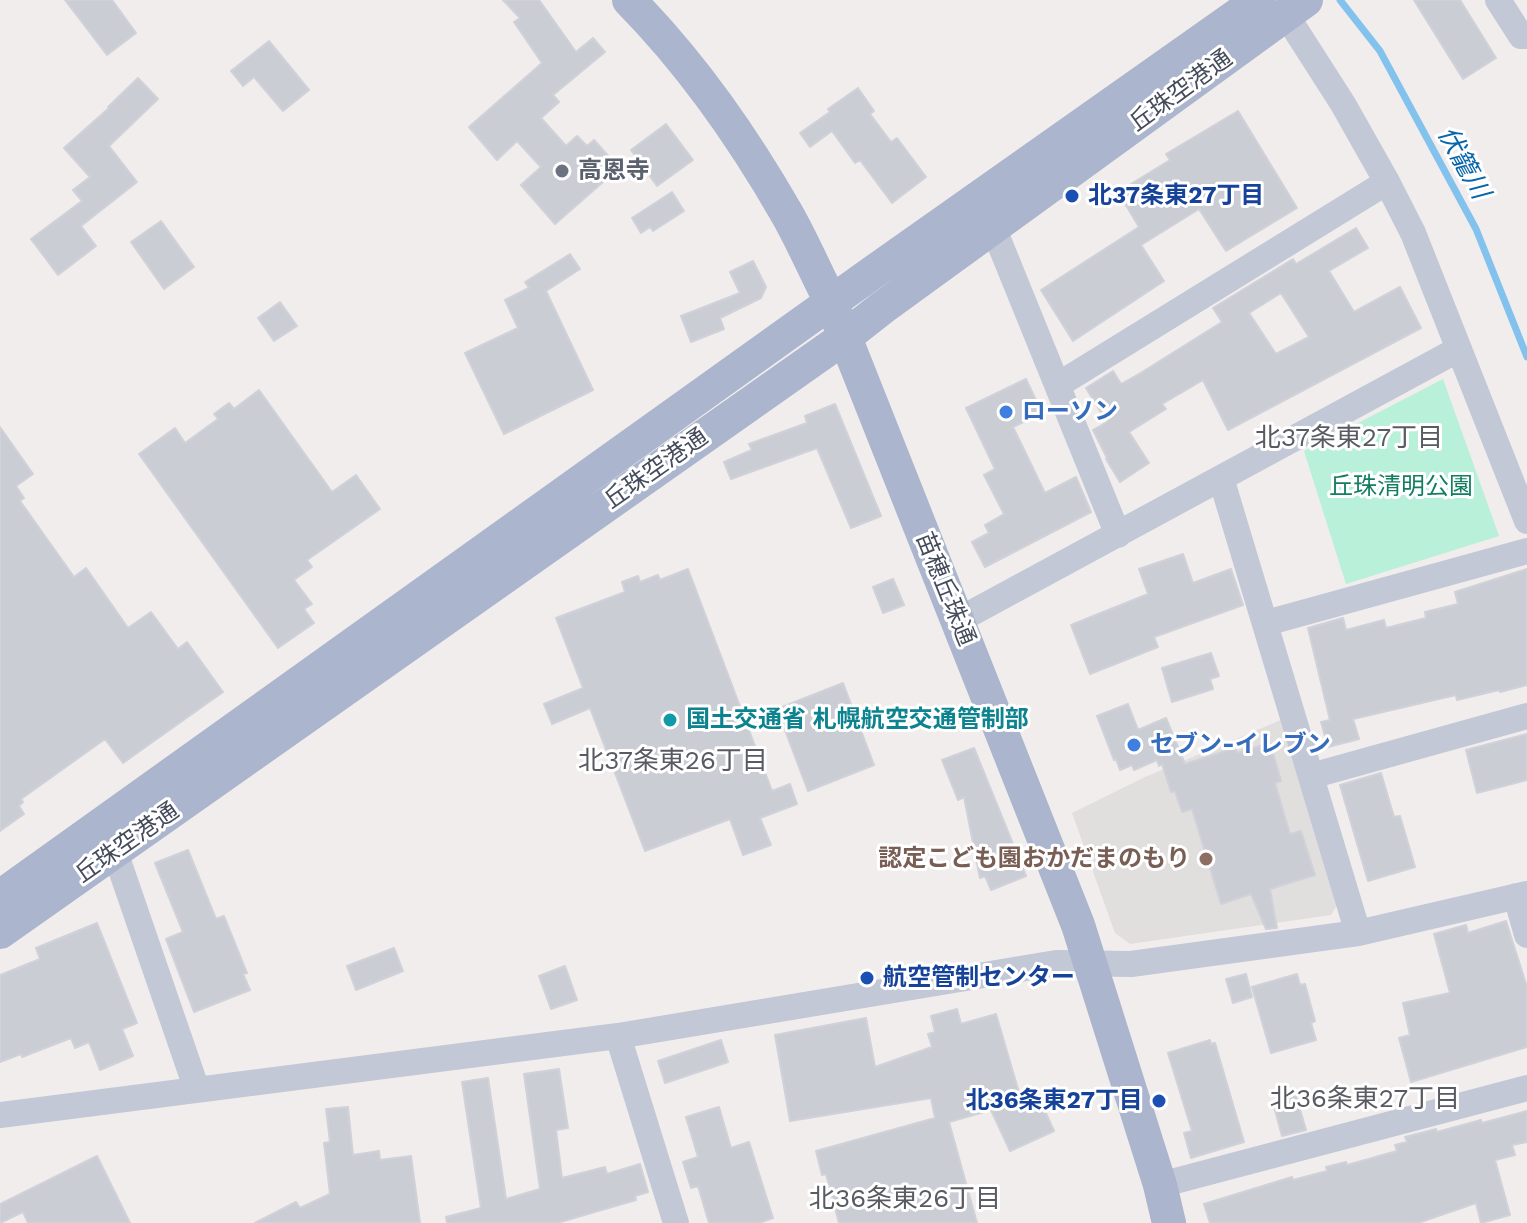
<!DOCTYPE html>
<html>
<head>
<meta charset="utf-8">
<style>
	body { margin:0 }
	canvas { display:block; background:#f0edec }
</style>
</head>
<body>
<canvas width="1527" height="1223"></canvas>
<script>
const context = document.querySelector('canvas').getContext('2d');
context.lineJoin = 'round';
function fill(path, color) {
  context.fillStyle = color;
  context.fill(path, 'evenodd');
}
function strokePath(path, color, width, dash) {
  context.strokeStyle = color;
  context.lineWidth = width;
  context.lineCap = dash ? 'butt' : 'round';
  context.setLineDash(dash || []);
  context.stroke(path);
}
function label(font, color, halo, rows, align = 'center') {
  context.font = font + ' "Work Sans","Noto Sans JP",sans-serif';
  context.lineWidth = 6;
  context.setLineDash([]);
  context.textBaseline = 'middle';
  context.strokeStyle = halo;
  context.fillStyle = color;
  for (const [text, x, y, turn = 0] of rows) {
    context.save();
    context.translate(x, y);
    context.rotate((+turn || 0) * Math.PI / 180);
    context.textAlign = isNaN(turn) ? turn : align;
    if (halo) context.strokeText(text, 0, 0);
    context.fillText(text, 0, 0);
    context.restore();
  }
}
fill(new Path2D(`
	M1281 720 1337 905 1331 915 1130 944 1115 933 1072 813 1145 777Z`), '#e1dede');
fill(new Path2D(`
	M1443 379 1499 536 1346 584 1304 451Z`), '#b8f0d9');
strokePath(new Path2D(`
	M1340 0 1380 51 1476 229 1527 357`), '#84c2ee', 7);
const building = new Path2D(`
	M65 0H112L136 33 107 55Z
	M503 0H539L576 52 593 38 605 52 553 95 559 102 541 118 566 146 577 136 587 146 594 140 619 168 555 224 521 185 541 167 517 141 497 160 469 127 542 63 514 22 520 18Z
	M1414 0H1460L1496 58 1463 79Z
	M269 41 309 90 283 111 254 77 243 86 231 71Z
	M138 78 158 99 109 146 137 182 81 226 96 246 58 275 31 239 82 201 73 190 90 177 64 148 109 108 108 107Z
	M858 88 874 111 870 114 891 142 897 138 926 177 892 203 860 160 855 163 832 131 810 147 800 133 830 112 828 109Z
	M1238 111 1297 208 1226 251 1199 209 1141 245 1164 281 1073 341 1041 290 1139 227 1118 192 1170 160 1166 154Z
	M666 124 693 160 657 186 631 150Z
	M672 192 684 211 653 231 650 227 641 233 632 218Z
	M161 221 194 267 164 289 131 242Z
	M1356 228 1368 248 1329 271 1354 312 1400 287 1421 328 1228 430 1203 380 1162 404 1166 409 1129 432 1149 463 1120 482 1106 459 1107 458 1093 430 1107 422 1086 388 1113 371 1121 384 1139 374 1222 322 1213 308 1293 259 1296 264ZM1281 293 1309 337 1276 354 1249 313Z
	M570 254 580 269 546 291 593 390 504 434 465 353 518 328 505 300 529 288 525 282Z
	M753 261 766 287 761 298 720 318 724 329 691 342 681 316 740 293 730 272Z
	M280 302 297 326 274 341 258 318Z
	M1026 379 1042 413 1013 427 1045 493 1076 477 1091 512 985 567 972 542 989 533 985 525 1004 514 984 475 995 469 966 408Z
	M259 390 332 492 356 475 380 509 307 560 312 567 294 580 312 604 304 609 314 623 278 648 139 454 175 428 185 443 218 419 214 414 229 403 234 409Z
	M835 404 881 516 851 528 817 448 731 479 724 462 752 450 749 444 807 423 805 416Z
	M0 427 33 474 16 486 24 498 20 501 74 577 86 568 128 628 151 612 178 649 187 642 223 692 123 763 105 739 21 799 23 802 19 806 24 814 0 831Z
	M1183 554 1193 583 1231 569 1243 605 1154 637 1158 647 1090 674 1071 625 1148 594 1139 569Z
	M688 569 772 791 790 784 797 804 760 818 771 845 743 855 730 819 645 851 590 708 552 724 544 704 583 688 556 618 625 592 622 582 638 576 640 582 658 575 660 580Z
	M1527 569V685L1500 692 1499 690 1457 700 1456 695 1353 719 1359 739 1328 747 1321 722 1330 720 1308 628 1343 618 1346 630 1384 620 1386 628 1426 618 1425 612 1458 604 1455 592Z
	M893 579 904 605 883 613 873 587Z
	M1211 653 1219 676 1210 679 1213 689 1172 702 1162 668Z
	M843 683 874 765 808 791 777 709Z
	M1128 704 1138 730 1166 718 1185 764 1235 748 1237 753 1270 743 1281 781 1275 783 1290 834 1301 831 1315 875 1270 889 1277 928 1266 929 1251 894 1221 904 1192 809 1182 812 1175 791 1171 792 1162 764 1159 766 1157 760 1134 770 1132 765 1120 770 1116 759 1114 760 1097 716Z
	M1527 734V780L1477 793 1466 750Z
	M974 748 1026 876 991 890 985 876 980 878 964 797 958 800 942 760Z
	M1381 773 1394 817 1400 816 1415 867 1368 881 1340 785Z
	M188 850 216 919 224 916 247 973 243 974 250 990 194 1012 166 939 183 932 155 863Z
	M1506 921 1527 987V1047L1411 1082 1399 1038 1410 1035 1403 1003 1450 993 1434 934 1466 925 1468 933Z
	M97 923 137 1023 122 1029 133 1056 100 1070 89 1042 75 1048 71 1038 22 1057 21 1054 0 1062V975L40 959 36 948Z
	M394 948 403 971 356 990 347 966Z
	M565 966 577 1000 551 1009 539 976Z
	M1246 974 1252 997 1233 1003 1226 979Z
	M1297 974 1300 985 1305 984 1315 1021 1311 1023 1316 1040 1271 1053 1252 987Z
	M957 1009 961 1024 996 1014 1023 1106 1039 1098 1054 1131 1010 1151 991 1110 949 1122 977 1223H839L826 1174 822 1175 816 1151 935 1118 931 1098 790 1121 775 1035 866 1018 875 1067 932 1047 928 1034 935 1032 931 1016Z
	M721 1040 728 1062 665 1083 658 1061Z
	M1210 1040 1211 1044 1215 1043 1244 1142 1191 1158 1184 1133 1192 1131 1168 1053Z
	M559 1069 568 1128 556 1130 562 1178 605 1167 607 1174 640 1164 648 1192 635 1196 636 1200 557 1223H447L446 1217 481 1208 462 1082 488 1078 506 1199 540 1189 524 1074Z
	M1296 1096 1306 1130 1282 1136 1273 1103Z
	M348 1107 353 1155 379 1151 380 1160 411 1156 420 1223H255L296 1202 300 1208 330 1194 324 1143 330 1142 326 1109Z
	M719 1107 731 1148 749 1142 773 1218 759 1223H709L698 1186 691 1188 683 1162 698 1157 686 1117Z
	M1527 1111V1142L1512 1145 1515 1155 1495 1160 1510 1215 1481 1223 1476 1203 1418 1223H1210L1204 1204 1292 1177 1293 1180 1327 1171 1326 1167 1346 1162 1347 1165 1397 1151 1395 1145 1407 1142 1405 1137 1436 1129 1437 1132 1481 1120 1482 1123Z
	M97 1156 130 1223H28L23 1212 0 1223V1204Z`);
fill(building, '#cbcdd5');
strokePath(building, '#d0d1d9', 2);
strokePath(new Path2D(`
	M1498 0 1521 36H1527
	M1286 15 1343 104 1387 182 1413 233 1527 521
	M986 213 993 227 1118 535
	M1058 385 1387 182
	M1221 478 1358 933
	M957 621 1459 349
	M1266 623 1527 551
	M1311 776 1527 716
	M115 852 197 1090
	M1516 896 1527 935
	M618 1036 676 1223
	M0 1115 618 1036 1056 963 1131 964 1358 933 1527 894
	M1160 1185 1527 1088`), '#c2c8d5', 26);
strokePath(new Path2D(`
	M629 0C691 63 743 137 787 214 803 242 816 273 831 302L1078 925 1160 1185 1169 1223
	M0 897 872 273 1259 0
	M0 932 845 337 882 308 1306 0`), '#abb5cd', 34);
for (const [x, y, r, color] of [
	[562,171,8,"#6b7280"],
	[1072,196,8,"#1a4fb4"],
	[1006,412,8,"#3f7fe0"],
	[670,720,8,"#0f9aa8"],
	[1134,745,8,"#3f7fe0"],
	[1206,859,8,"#8d6e63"],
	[867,978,8,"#1a4fb4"],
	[1159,1101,8,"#1a4fb4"]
]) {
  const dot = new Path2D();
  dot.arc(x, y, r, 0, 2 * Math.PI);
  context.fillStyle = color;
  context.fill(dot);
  strokePath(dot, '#fff', 3);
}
label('24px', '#444b5b', '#fff', [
	["丘珠空港通",1181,91,-36],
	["丘珠空港通",656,469,-35],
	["苗穂丘珠通",945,589,68],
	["丘珠空港通",127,843,-35]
]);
label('bold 24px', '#5b616d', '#fff', [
	["高恩寺",578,171]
], 'left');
label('bold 24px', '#164399', '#fff', [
	["北37条東27丁目",1088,196],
	["航空管制センター",883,978],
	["北36条東27丁目",1143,1101,"right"]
], 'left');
label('bold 24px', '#366cbe', '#fff', [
	["ローソン",1022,412],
	["セブン-イレブン",1150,745]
], 'left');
label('24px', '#137e5f', '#fff', [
	["丘珠清明公園",1401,487]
]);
label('bold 24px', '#0d838f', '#fff', [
	["国土交通省 札幌航空交通管制部",686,720]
], 'left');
label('bold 24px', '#785e54', '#fff', [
	["認定こども園おかだまのもり",1190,859]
], 'right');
label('italic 26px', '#0766ab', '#fff', [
	["伏籠川",1463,163,61]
]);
label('26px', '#595b62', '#fff', [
	["北37条東27丁目",1349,438],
	["北37条東26丁目",673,761],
	["北36条東27丁目",1365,1099],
	["北36条東26丁目",905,1199]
]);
</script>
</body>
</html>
